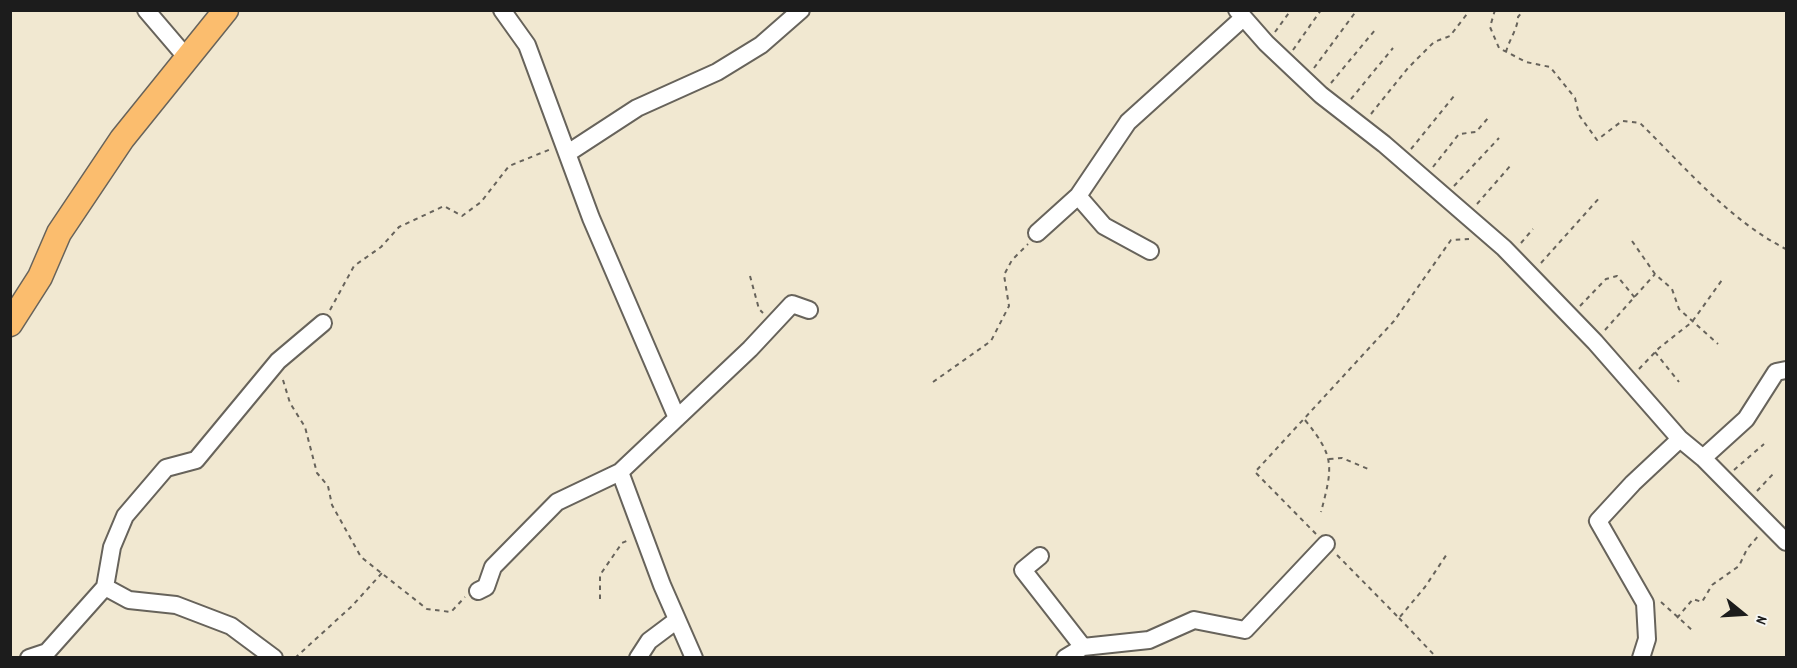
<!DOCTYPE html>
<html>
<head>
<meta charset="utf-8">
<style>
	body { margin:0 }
	#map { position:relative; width:1797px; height:668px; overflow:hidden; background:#f1e8d1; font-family:Dekko,sans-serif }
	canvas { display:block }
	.frame { position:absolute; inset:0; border:12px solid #1c1c1c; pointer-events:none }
	.north { position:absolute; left:1713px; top:584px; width:60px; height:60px; -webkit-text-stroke:4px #f6f6f2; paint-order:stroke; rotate:108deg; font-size:16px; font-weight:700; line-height:24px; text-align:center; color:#1c1c1c }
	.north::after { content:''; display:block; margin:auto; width:21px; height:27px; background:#1c1c1c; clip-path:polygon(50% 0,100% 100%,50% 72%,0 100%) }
</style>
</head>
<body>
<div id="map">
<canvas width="1797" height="668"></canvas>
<div class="frame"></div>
<div class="north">N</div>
</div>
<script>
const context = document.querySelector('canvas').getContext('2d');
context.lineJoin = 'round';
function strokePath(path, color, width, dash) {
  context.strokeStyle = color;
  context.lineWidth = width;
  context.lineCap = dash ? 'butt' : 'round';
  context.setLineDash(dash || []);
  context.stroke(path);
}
const minor = new Path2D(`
	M146 10 187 58
	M502 10 527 45 591 218 677 418
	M1237 10 1266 43 1321 95 1384 144 1504 248 1595 342 1680 439 1633 483 1598 521 1645 603 1647 639 1641 658
	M568 153 637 108 717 72 761 45 801 10
	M1078 196 1104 226 1150 251
	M1037 233 1078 196 1128 122 1243 18
	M1680 439 1703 458 1786 542
	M1703 458 1746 419 1776 372 1786 370
	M1040 556 1023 570 1083 647
	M105 587 129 600 176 605 231 626 274 658
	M478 591 486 587 493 567 557 502 620 472
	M29 658 47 652 105 587 112 547 125 516 166 468 196 460 278 361 323 323
	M638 658 649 641 677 620
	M694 658 662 585 620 472 750 349 792 304 809 310
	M1065 658 1083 647 1149 640 1194 620 1245 630 1326 544`);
const highway = new Path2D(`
	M10 324 40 277 59 233 122 139 226 10`);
strokePath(minor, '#67635b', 20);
strokePath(highway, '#67635b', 27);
strokePath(new Path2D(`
	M1495 10 1490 27 1499 48 1526 62 1550 67 1575 98 1579 115 1597 140 1622 121 1640 123C1685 167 1730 221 1786 249
	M1275 32 1291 10
	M1293 50 1321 10
	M1506 52C1509 40 1518 28 1518 17L1524 10
	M1314 68 1357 10
	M1331 83 1375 30
	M1351 99 1393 48
	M1371 114 1408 68 1434 42 1450 36 1467 14
	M1411 149 1454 96
	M1433 167 1459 134 1476 132 1488 118
	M1454 186 1499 138
	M1477 204 1511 165
	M1632 241 1655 274 1672 289 1679 309 1718 344
	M1521 243 1533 229
	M1541 263 1601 196
	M750 276 759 309 763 313
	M1580 306 1606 279 1617 276 1636 299
	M330 310 354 266 381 247 399 227 444 206 462 216 481 202 509 166 551 149
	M1605 330 1655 274
	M1655 352 1679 382
	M1639 369 1659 348 1692 322 1722 280
	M283 380 290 403 305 427 317 473 328 486 332 505 361 557 427 609 451 612 465 597
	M933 382 991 341 1009 306 1004 275 1012 260 1028 244
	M1305 420C1335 457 1333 466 1321 512
	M1329 459 1342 458 1368 469
	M1734 470 1764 444
	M1757 491 1774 473
	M1316 534 1255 472 1394 321 1451 240 1469 239
	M1337 555 1399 618 1425 587 1447 554
	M600 599V575L622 543 629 540
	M1661 602 1692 630
	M1399 618 1437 658
	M1677 618 1693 599 1702 602 1712 585 1739 566 1747 549 1759 535
	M295 658 352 606 382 573`), '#67635b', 2, [4.5, 4.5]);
strokePath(minor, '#fff', 16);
strokePath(highway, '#fbbd6e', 24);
</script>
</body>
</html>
